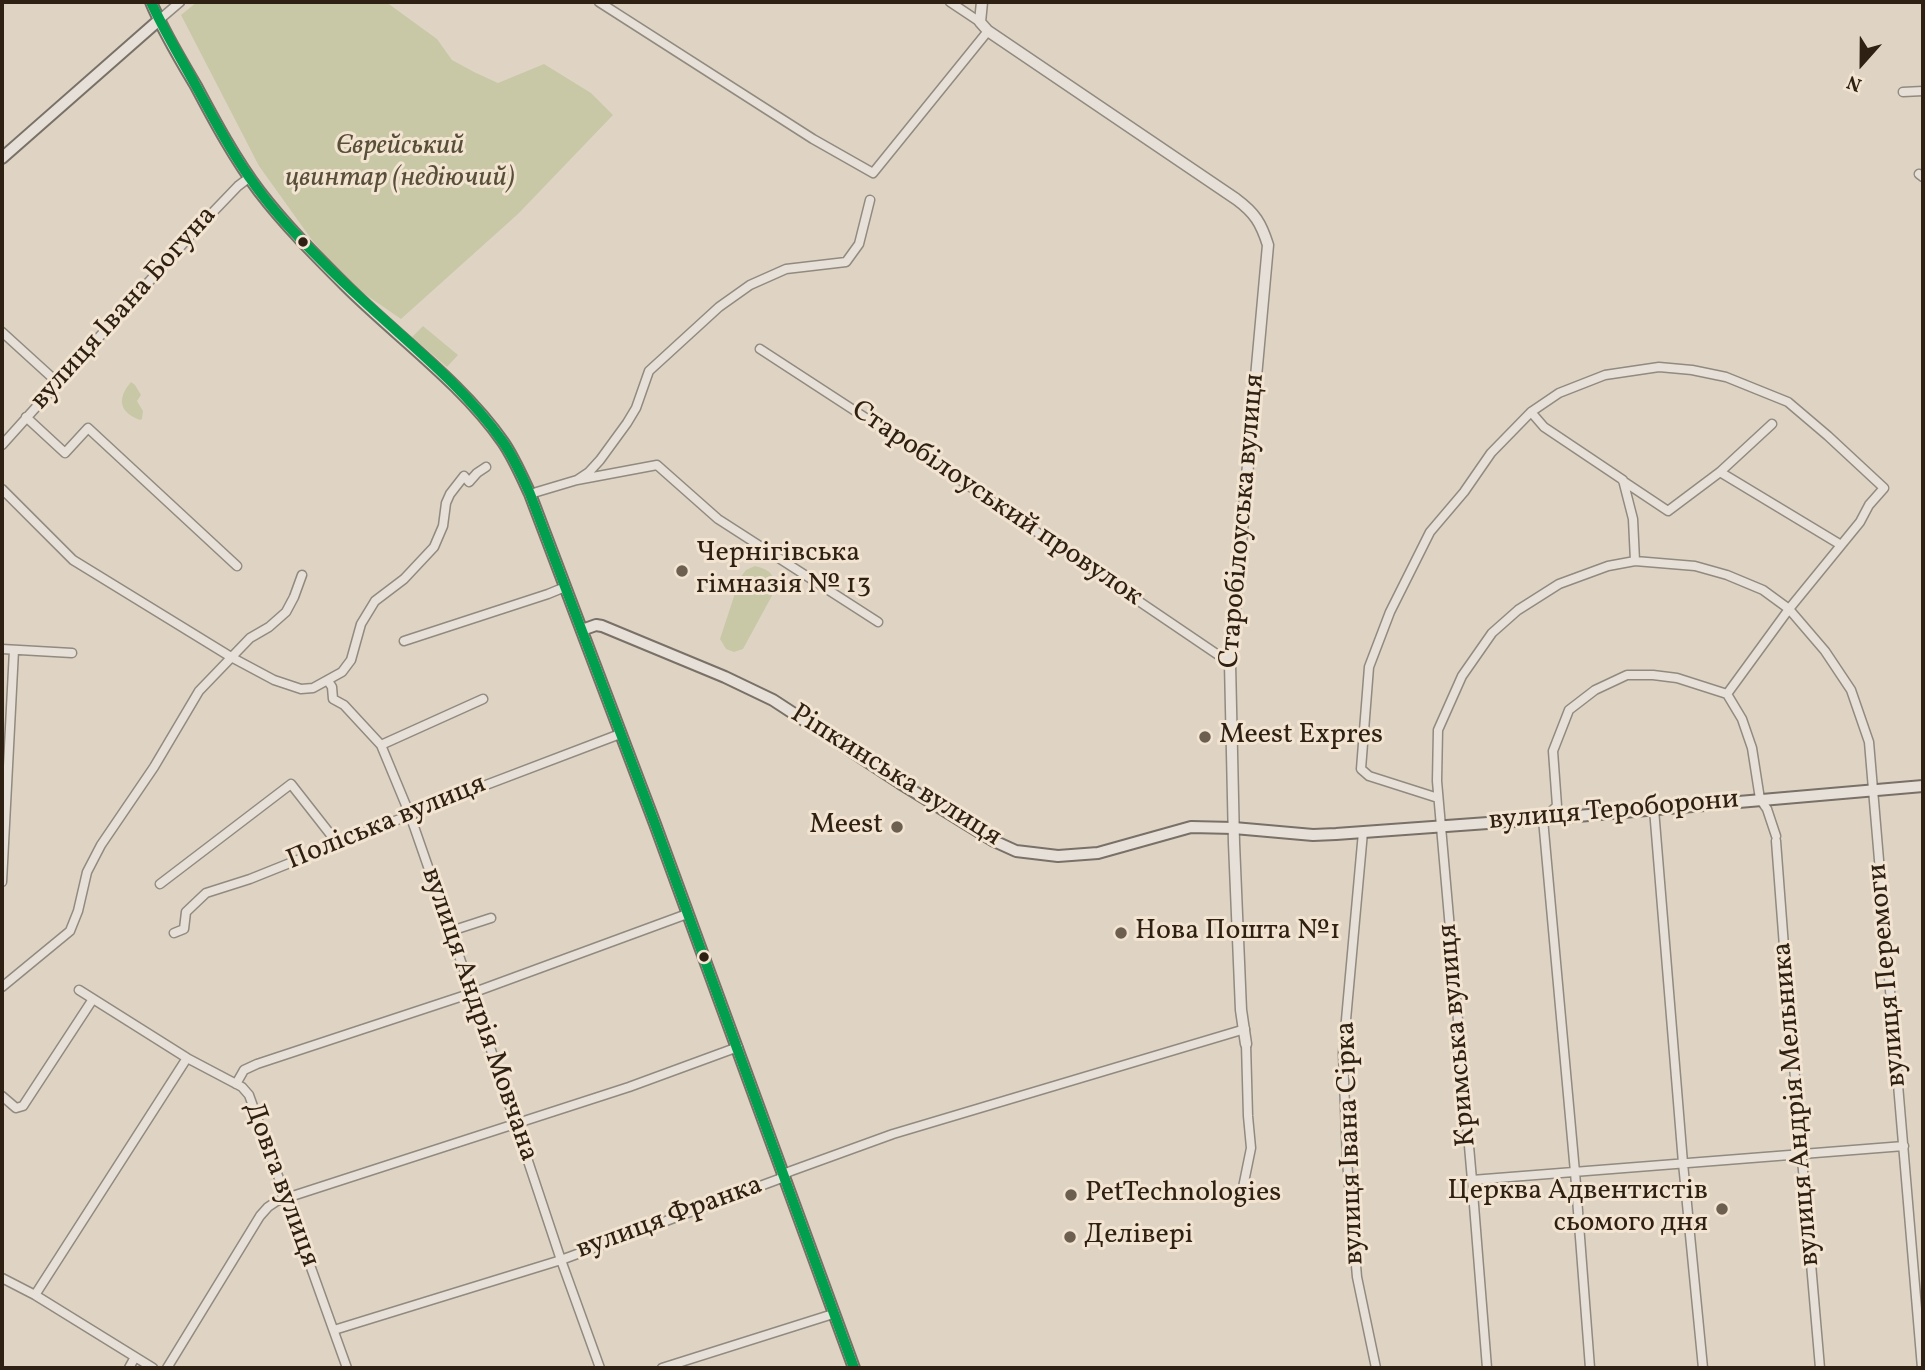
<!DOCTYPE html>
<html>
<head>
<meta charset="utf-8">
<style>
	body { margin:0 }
	#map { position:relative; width:1925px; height:1370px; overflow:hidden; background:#dfd4c4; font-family:Vollkorn,serif }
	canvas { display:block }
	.frame { position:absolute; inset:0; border:4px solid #2e2012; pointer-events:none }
	.north { position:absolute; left:1827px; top:28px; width:70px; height:70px; -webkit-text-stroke:5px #f2e4d1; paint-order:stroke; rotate:201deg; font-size:19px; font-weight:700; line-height:28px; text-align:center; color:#2e2012 }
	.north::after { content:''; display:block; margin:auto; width:24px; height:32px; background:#2e2012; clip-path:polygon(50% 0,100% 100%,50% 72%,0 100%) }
</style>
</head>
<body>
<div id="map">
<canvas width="1925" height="1370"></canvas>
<div class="frame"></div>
<div class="north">N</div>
</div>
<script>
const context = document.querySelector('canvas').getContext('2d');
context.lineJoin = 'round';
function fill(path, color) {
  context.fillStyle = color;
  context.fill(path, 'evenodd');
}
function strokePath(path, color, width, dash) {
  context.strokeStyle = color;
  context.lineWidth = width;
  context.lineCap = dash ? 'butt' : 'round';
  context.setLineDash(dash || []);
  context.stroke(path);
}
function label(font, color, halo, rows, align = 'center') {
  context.font = font + ' Vollkorn,serif';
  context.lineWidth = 6;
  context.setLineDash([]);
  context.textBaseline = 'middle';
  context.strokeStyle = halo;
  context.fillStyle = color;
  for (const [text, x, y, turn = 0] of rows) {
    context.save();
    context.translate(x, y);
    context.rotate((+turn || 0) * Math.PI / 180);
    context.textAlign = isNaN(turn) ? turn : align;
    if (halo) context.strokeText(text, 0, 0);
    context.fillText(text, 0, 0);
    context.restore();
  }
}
fill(new Path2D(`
	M197 2H386L437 39 452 60 474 72 498 83 544 64 591 93 613 115 518 214 401 319 356 288 335 267 312 240 259 166 181 15Z
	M423 326 458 355 447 367 412 337Z
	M131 382 135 385 141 395 137 401 143 411 142 419 140 420C120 413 116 399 131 382Z
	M755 566C771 570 776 575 774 592L743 649 734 652 726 649 720 639 740 578 746 570Z`), '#c8c8a7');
const minor = new Path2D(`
	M599 2 813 139 873 173 988 31
	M950 2 980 22
	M159 20 180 2
	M1903 92 1923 91
	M1919 174 1923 177
	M2 332 57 382
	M760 349 935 463 1230 663
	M1531 412 1559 393 1605 375 1659 367 1692 370 1726 377 1788 402 1828 436 1884 488 1869 505 1860 522 1789 609 1727 694
	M26 417 65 453 88 428 237 566
	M1772 424 1720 472 1841 545
	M2 445 190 236 238 186 250 177
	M577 480 589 472 600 460 627 423 636 408 649 371 719 307 750 285 786 269 846 262 859 244 870 200
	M1623 481 1668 511 1720 472
	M2 489 73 560 231 657 274 680 301 689 313 688 342 672 351 660 361 624 375 601 404 579 434 547 443 526 446 503 450 494 464 476 469 482 477 473 486 467
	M530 494 577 480 657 465 718 519 878 622
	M404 641 548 594 565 587
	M2 649 72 653
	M328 681 332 687 333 699 344 705 381 745 410 815 472 993 561 1260 600 1368
	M381 745 483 699
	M1438 798 1369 776 1361 769 1369 667 1390 612 1430 532 1464 492 1491 453 1531 412 1544 427 1623 480 1633 519 1635 561
	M1654 809 1683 1163 1703 1368
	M1363 832 1343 1053 1347 1161 1357 1277 1376 1368
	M1776 841 1786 973 1820 1368
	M2 882 14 650
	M160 884 291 784 338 844
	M451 931 491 918
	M174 933 184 929 186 912 206 893 250 879 457 796 620 734
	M2 987 70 931 78 911 87 872 101 845 154 767 199 691 250 638 269 627 286 612 294 597 302 575
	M79 990 187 1058 242 1087 249 1095 347 1368
	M236 1084 244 1070 257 1064 472 993 687 914
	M2 1096 16 1108 23 1106 93 999
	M1472 1180 1904 1146
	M1240 1202 1251 1148 1248 1116 1246 1044
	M2 1278 35 1295 153 1368
	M35 1295 187 1058
	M334 1330 561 1260 779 1179 784 1174 791 1171 893 1134 1245 1029
	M129 1368 135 1357
	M167 1368 260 1216 268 1207 277 1201 629 1087 738 1047
	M662 1368 833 1314
	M1487 1368 1472 1180 1437 781 1438 730 1462 676 1492 633 1518 610 1559 584 1608 566 1635 561 1695 566 1727 575 1763 590 1789 609 1825 651 1851 690 1869 742 1922 1368
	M1590 1368 1575 1172 1543 819 1557 806 1553 751 1569 710 1595 690 1627 675H1653L1677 678 1727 694 1742 719 1752 748 1760 799 1767 809 1776 836`);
const tertiary = new Path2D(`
	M982 2 980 22 988 31 1236 199C1255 213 1261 223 1268 245L1230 663 1234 843 1241 1010 1246 1044`);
const secondary = new Path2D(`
	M151 2C163 31 180 59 196 86 215 122 235 159 259 191 285 225 315 255 345 285 396 336 462 383 503 442 514 458 522 477 530 494L655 824 854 1368
	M2 158 159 20
	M582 630 596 625 602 626 725 677 773 700 900 783 994 841 1016 851 1058 856 1098 853 1191 827 1234 828 1313 835 1336 834 1543 819 1923 786`);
strokePath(minor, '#918a7f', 11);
strokePath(tertiary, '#918a7f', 13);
strokePath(secondary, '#797167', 14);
strokePath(minor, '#e6e0d8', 8);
strokePath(tertiary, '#e6e0d8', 10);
strokePath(secondary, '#e6e0d8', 10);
strokePath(new Path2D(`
	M151 2C164 31 181 58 196 86 213 117 229 149 250 178 271 209 297 236 323 262 381 322 455 374 503 442 514 458 522 476 530 494L655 824 854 1368`), '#029f4e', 10);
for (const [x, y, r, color] of [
	[303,242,6,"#2e2012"],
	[682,571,7,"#6c5f50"],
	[1205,737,7,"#6c5f50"],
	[897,827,7,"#6c5f50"],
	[1121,933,7,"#6c5f50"],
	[704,957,6,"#2e2012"],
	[1071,1195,7,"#6c5f50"],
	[1722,1209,7,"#6c5f50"],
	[1070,1237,7,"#6c5f50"]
]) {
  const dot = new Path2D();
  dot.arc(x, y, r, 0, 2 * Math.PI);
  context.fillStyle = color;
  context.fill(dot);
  strokePath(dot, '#f2e4d1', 2.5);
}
label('italic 28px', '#574f38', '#f2e4d1', [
	["Єврейський",400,148],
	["цвинтар (недіючий)",400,180]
]);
label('28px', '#2e2012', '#f2e4d1', [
	["вулиця Івана Богуна",125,309,-48],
	["Старобілоуський провулок",996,505,34],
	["Старобілоуська вулиця",1244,521,-85],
	["Ріпкинська вулиця",895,777,32],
	["вулиця Тероборони",1614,812,-5],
	["Поліська вулиця",387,824,-22],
	["вулиця Перемоги",1889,975,-95],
	["вулиця Андрія Мовчана",478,1015,71],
	["Кримська вулиця",1459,1035,-95],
	["вулиця Андрія Мельника",1798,1104,-95],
	["вулиця Івана Сірка",1352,1143,-92],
	["Довга вулиця",280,1185,70],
	["вулиця Франка",670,1219,-20]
]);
label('28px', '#2e2012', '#f2e4d1', [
	["Чернігівська",696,555],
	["гімназія № 13",696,587],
	["Meest Expres",1219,737],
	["Meest",883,827,"right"],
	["Нова Пошта №1",1135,933],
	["Церква Адвентистів",1708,1193,"right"],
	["сьомого дня",1708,1225,"right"],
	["PetTechnologies",1085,1195],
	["Делівері",1084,1237]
], 'left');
</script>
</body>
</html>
